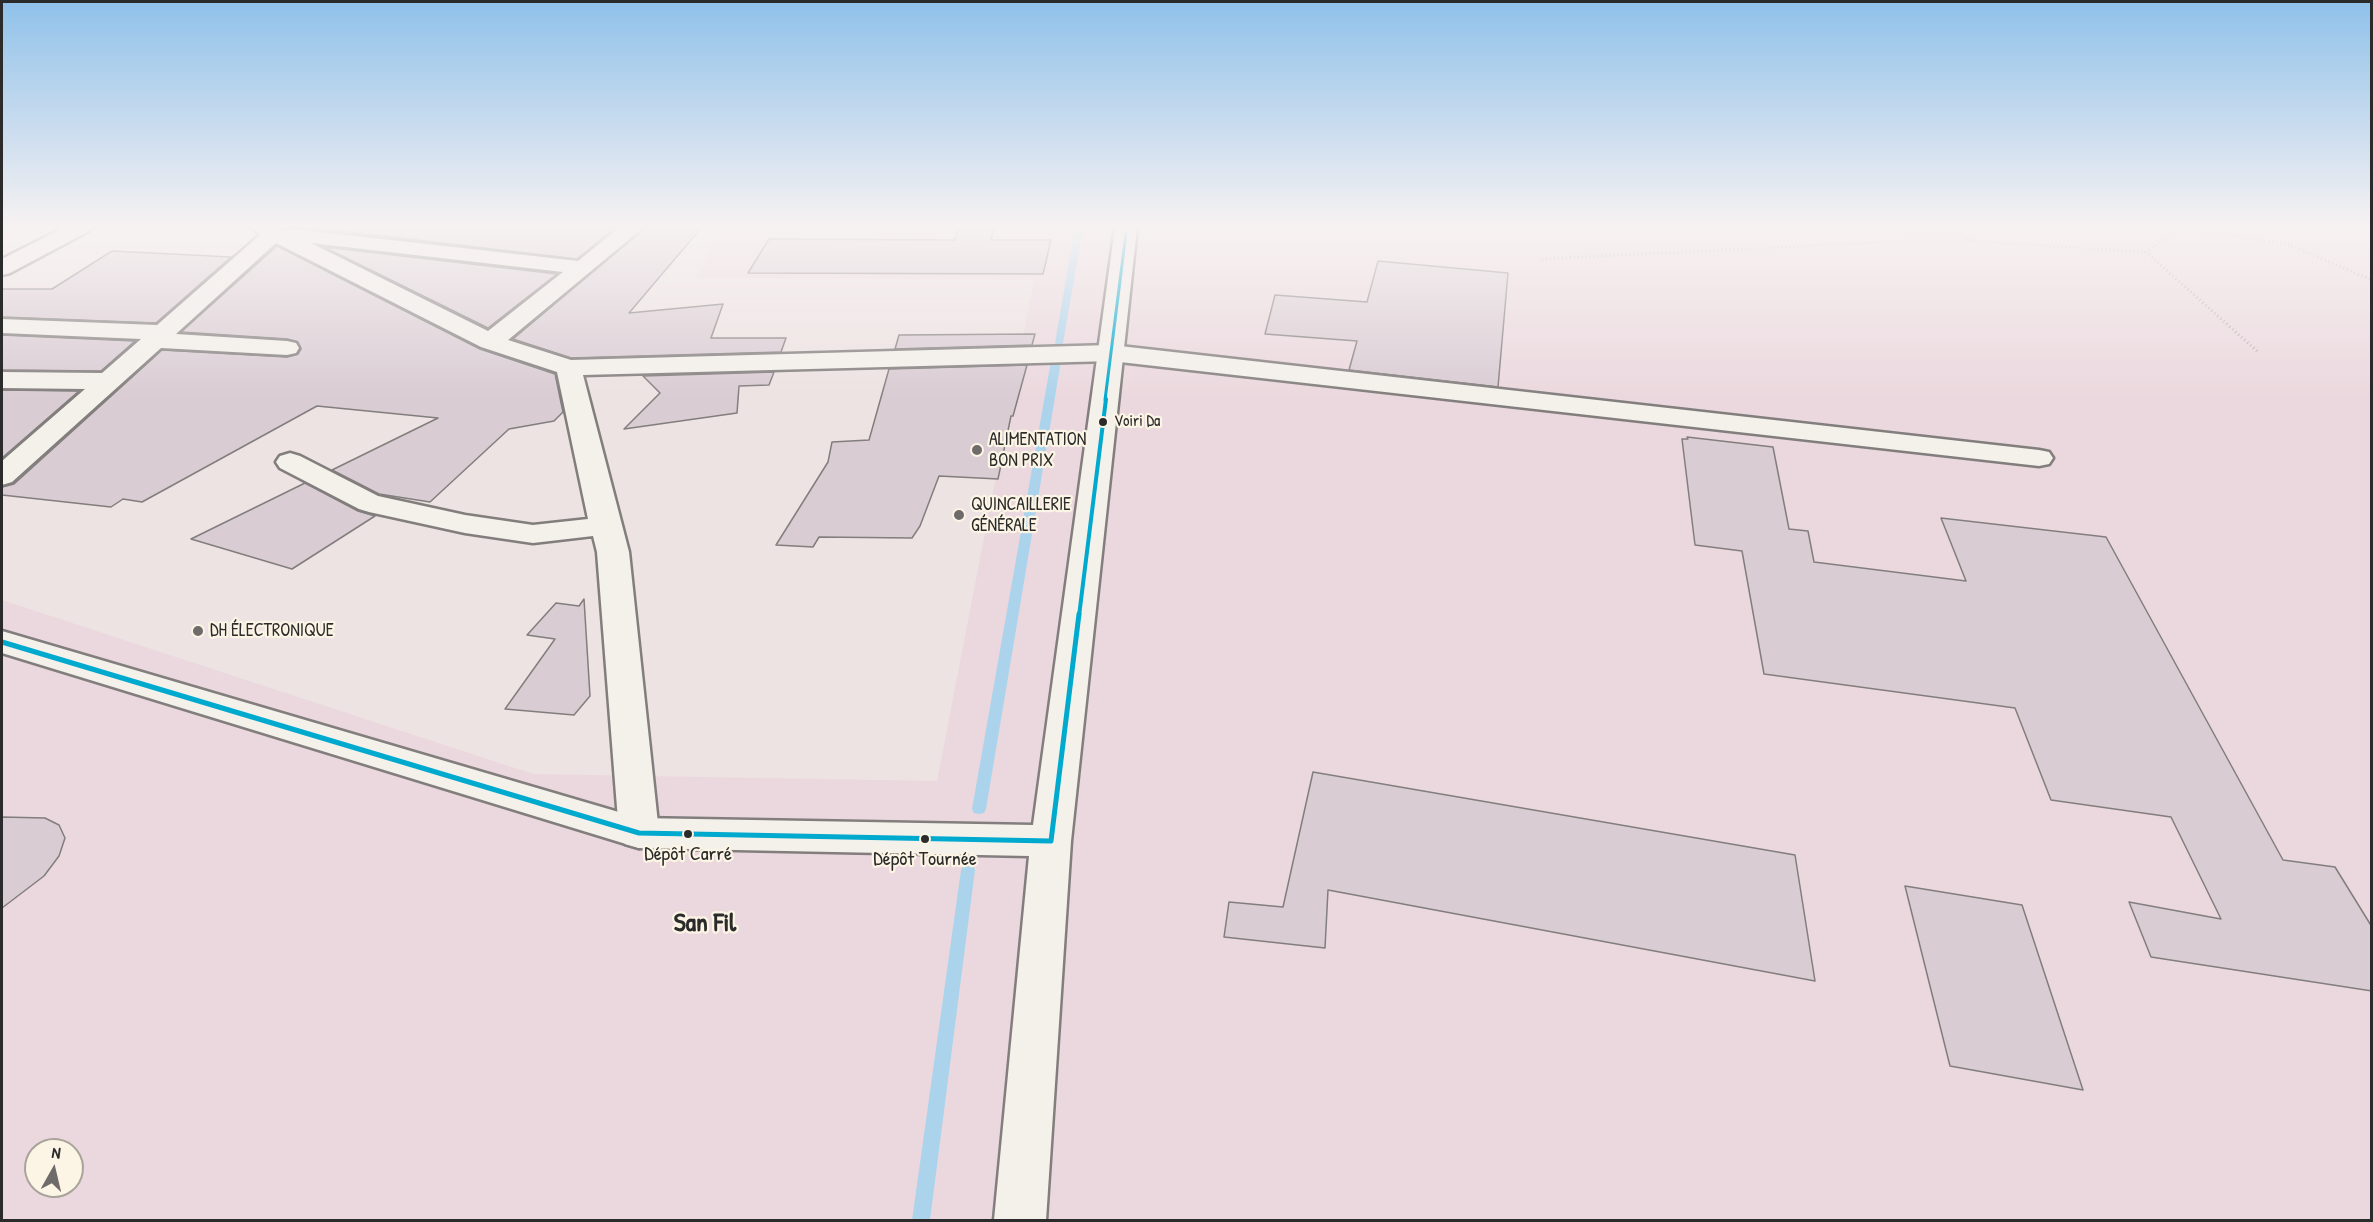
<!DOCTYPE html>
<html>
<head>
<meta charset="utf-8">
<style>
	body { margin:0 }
	#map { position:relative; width:2373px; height:1222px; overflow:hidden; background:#ede3e2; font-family:"Patrick Hand",sans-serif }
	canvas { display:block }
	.frame { position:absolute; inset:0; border:3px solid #2b2b2b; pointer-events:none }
	.north { position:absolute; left:24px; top:1138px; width:60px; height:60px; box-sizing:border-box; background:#fcf5e5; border:2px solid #a8a49b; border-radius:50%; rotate:8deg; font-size:16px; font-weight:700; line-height:24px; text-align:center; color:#2b2b2b }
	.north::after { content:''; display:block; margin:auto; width:21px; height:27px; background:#6f6b6b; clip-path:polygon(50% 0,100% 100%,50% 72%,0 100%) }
</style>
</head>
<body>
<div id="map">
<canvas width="2373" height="1222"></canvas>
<div class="frame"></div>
<div class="north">N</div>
</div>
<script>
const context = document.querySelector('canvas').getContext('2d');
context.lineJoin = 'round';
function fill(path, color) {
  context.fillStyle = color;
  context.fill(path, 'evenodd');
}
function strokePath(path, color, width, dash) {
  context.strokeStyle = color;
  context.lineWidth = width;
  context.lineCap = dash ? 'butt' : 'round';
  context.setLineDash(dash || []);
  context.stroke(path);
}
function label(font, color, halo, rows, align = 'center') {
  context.font = font + ' "Patrick Hand",sans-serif';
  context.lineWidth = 4.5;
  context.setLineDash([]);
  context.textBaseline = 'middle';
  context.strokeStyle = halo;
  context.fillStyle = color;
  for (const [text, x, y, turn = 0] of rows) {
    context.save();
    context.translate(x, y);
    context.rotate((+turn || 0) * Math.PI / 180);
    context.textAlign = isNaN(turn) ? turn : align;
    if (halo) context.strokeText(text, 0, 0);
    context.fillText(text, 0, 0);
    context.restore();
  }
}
fill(new Path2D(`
	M722 227H2371V1220H2V600L533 774 937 781 1034 280 696 278ZM36 1150H72V1186H36Z`), '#ebd8de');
fill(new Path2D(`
	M1075 227H1083L1063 343 1059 346 1055 343Z
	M1056 358 1061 361 986 809 984 813 979 814 974 813 972 809 1051 361Z
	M968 864 973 866 975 870 930 1220H912L961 870 963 866Z`), '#abd4ec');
const building = new Path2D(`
	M307 227H616L577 259Z
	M646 227H702L629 313 723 304 711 338H786L781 352 571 358 513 339Z
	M959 227H994L991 240H1051L1043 274 748 273 769 239 955 240Z
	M277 246 480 349 555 374 563 412 554 421 509 429 430 502 379 494 332 470 438 418 317 406 142 502 123 499 111 507 2 495V487L14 484 162 350 287 357 298 354 301 349 298 342 287 339 181 332Z
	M324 247 557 274 488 328Z
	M112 251 231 257 156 323 2 317V289H52Z
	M1378 261 1508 273 1498 387 1349 370 1357 341 1265 334 1275 295 1367 302Z
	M1035 334 1032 345 895 349 899 335Z
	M2 335 135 341 101 371 2 370Z
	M1027 365 1013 416H1011L998 479 939 476 920 526 912 538 819 537 813 547 776 545 828 462 832 442 869 440 889 369Z
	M774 372 769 385 739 386 737 413 624 429 660 393 643 376Z
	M2 390 79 391 2 458Z
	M1687 437 1773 447 1789 529 1808 531 1814 562 1966 581 1941 518 2106 537 2283 860 2335 867 2372 927V991L2151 957 2129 902 2221 919 2171 817 2051 800 2015 708 1764 674 1742 551 1695 545 1682 439H1688Z
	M305 483 358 511 375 516 292 569 191 539Z
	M584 599 590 696 574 715 505 709 555 639 527 635 556 603 579 606Z
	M1313 772 1795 855 1815 981 1328 890 1325 948 1224 937 1229 902 1283 907Z
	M2 817 45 818 59 825 65 838 59 856 44 876 2 908Z
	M1905 886 2022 905 2083 1090 1950 1066Z`);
fill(building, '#d9ccd3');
strokePath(building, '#827e7d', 1.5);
const minor = new Path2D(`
	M65 227H92L89 231 10 273 2 275V259Z
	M251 227H278L285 231 293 229 578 261 620 227H644L508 340 571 360 1111 345 2039 450 2049 452 2053 458 2049 464 2039 466 1111 361 583 375 629 552 659 833 653 844 639 848 625 844 619 833 597 552 593 536 533 543 465 533 369 512 359 509 280 468 276 462 280 456 290 453 300 456 378 496 465 515 533 525 588 519 557 372 481 347 276 243 176 334 287 341 296 343 299 348 296 353 287 355 161 348 12 482 2 485V461L85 389 2 388V372L102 373 141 339 2 333V319L157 325 260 235ZM311 243 563 272 488 331Z`);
const tertiary = new Path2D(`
	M1115 227H1137L1071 841 1046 1220H994L1029 856 639 848 2 653V631L639 818 1033 825Z`);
strokePath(minor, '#827e7d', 5);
strokePath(tertiary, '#827e7d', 5);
strokePath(new Path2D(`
	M1970 241 2146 252
	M1542 259 1904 241H1970L1957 227
	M2257 351 2146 252 2178 228 2287 244 2372 280`), '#afaca9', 3, [1, 3]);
fill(minor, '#f4f0ea');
fill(tertiary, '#f4f0ea');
strokePath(new Path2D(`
	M1105 400 1126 233`), '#00a9ce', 3);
strokePath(new Path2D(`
	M1079 616 1106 399`), '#00a9ce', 4);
strokePath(new Path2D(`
	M2 642 639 833 1051 841
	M1051 841 1079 614`), '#00a9ce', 5);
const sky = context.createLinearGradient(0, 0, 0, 398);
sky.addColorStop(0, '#8fc1ea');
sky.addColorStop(0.57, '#f7f2f2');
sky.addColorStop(1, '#f7f2f200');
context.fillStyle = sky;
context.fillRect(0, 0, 2373, 398);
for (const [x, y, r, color] of [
	[1103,422,5,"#2b2b2b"],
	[977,450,6,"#6f6b6b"],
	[959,515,6,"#6f6b6b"],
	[198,631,6,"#6f6b6b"],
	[688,834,5,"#2b2b2b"],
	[925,839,5,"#2b2b2b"]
]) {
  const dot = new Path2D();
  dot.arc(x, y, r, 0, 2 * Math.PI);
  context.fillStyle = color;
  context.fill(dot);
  strokePath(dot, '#fcf5e5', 2);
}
label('16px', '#2b2b2b', '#fcf5e5', [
	["Voiri Da",1114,422]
], 'left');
label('18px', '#2b2b2b', '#fcf5e5', [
	["ALIMENTATION",989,440],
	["BON PRIX",989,461],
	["QUINCAILLERIE",971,505],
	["GÉNÉRALE",971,526],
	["DH ÉLECTRONIQUE",210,631]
], 'left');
label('20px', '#2b2b2b', '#fcf5e5', [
	["Dépôt Carré",688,855],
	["Dépôt Tournée",925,860]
]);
label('bold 26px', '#2b2b2b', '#fcf5e5', [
	["San Fil",705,924]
]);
</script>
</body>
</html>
